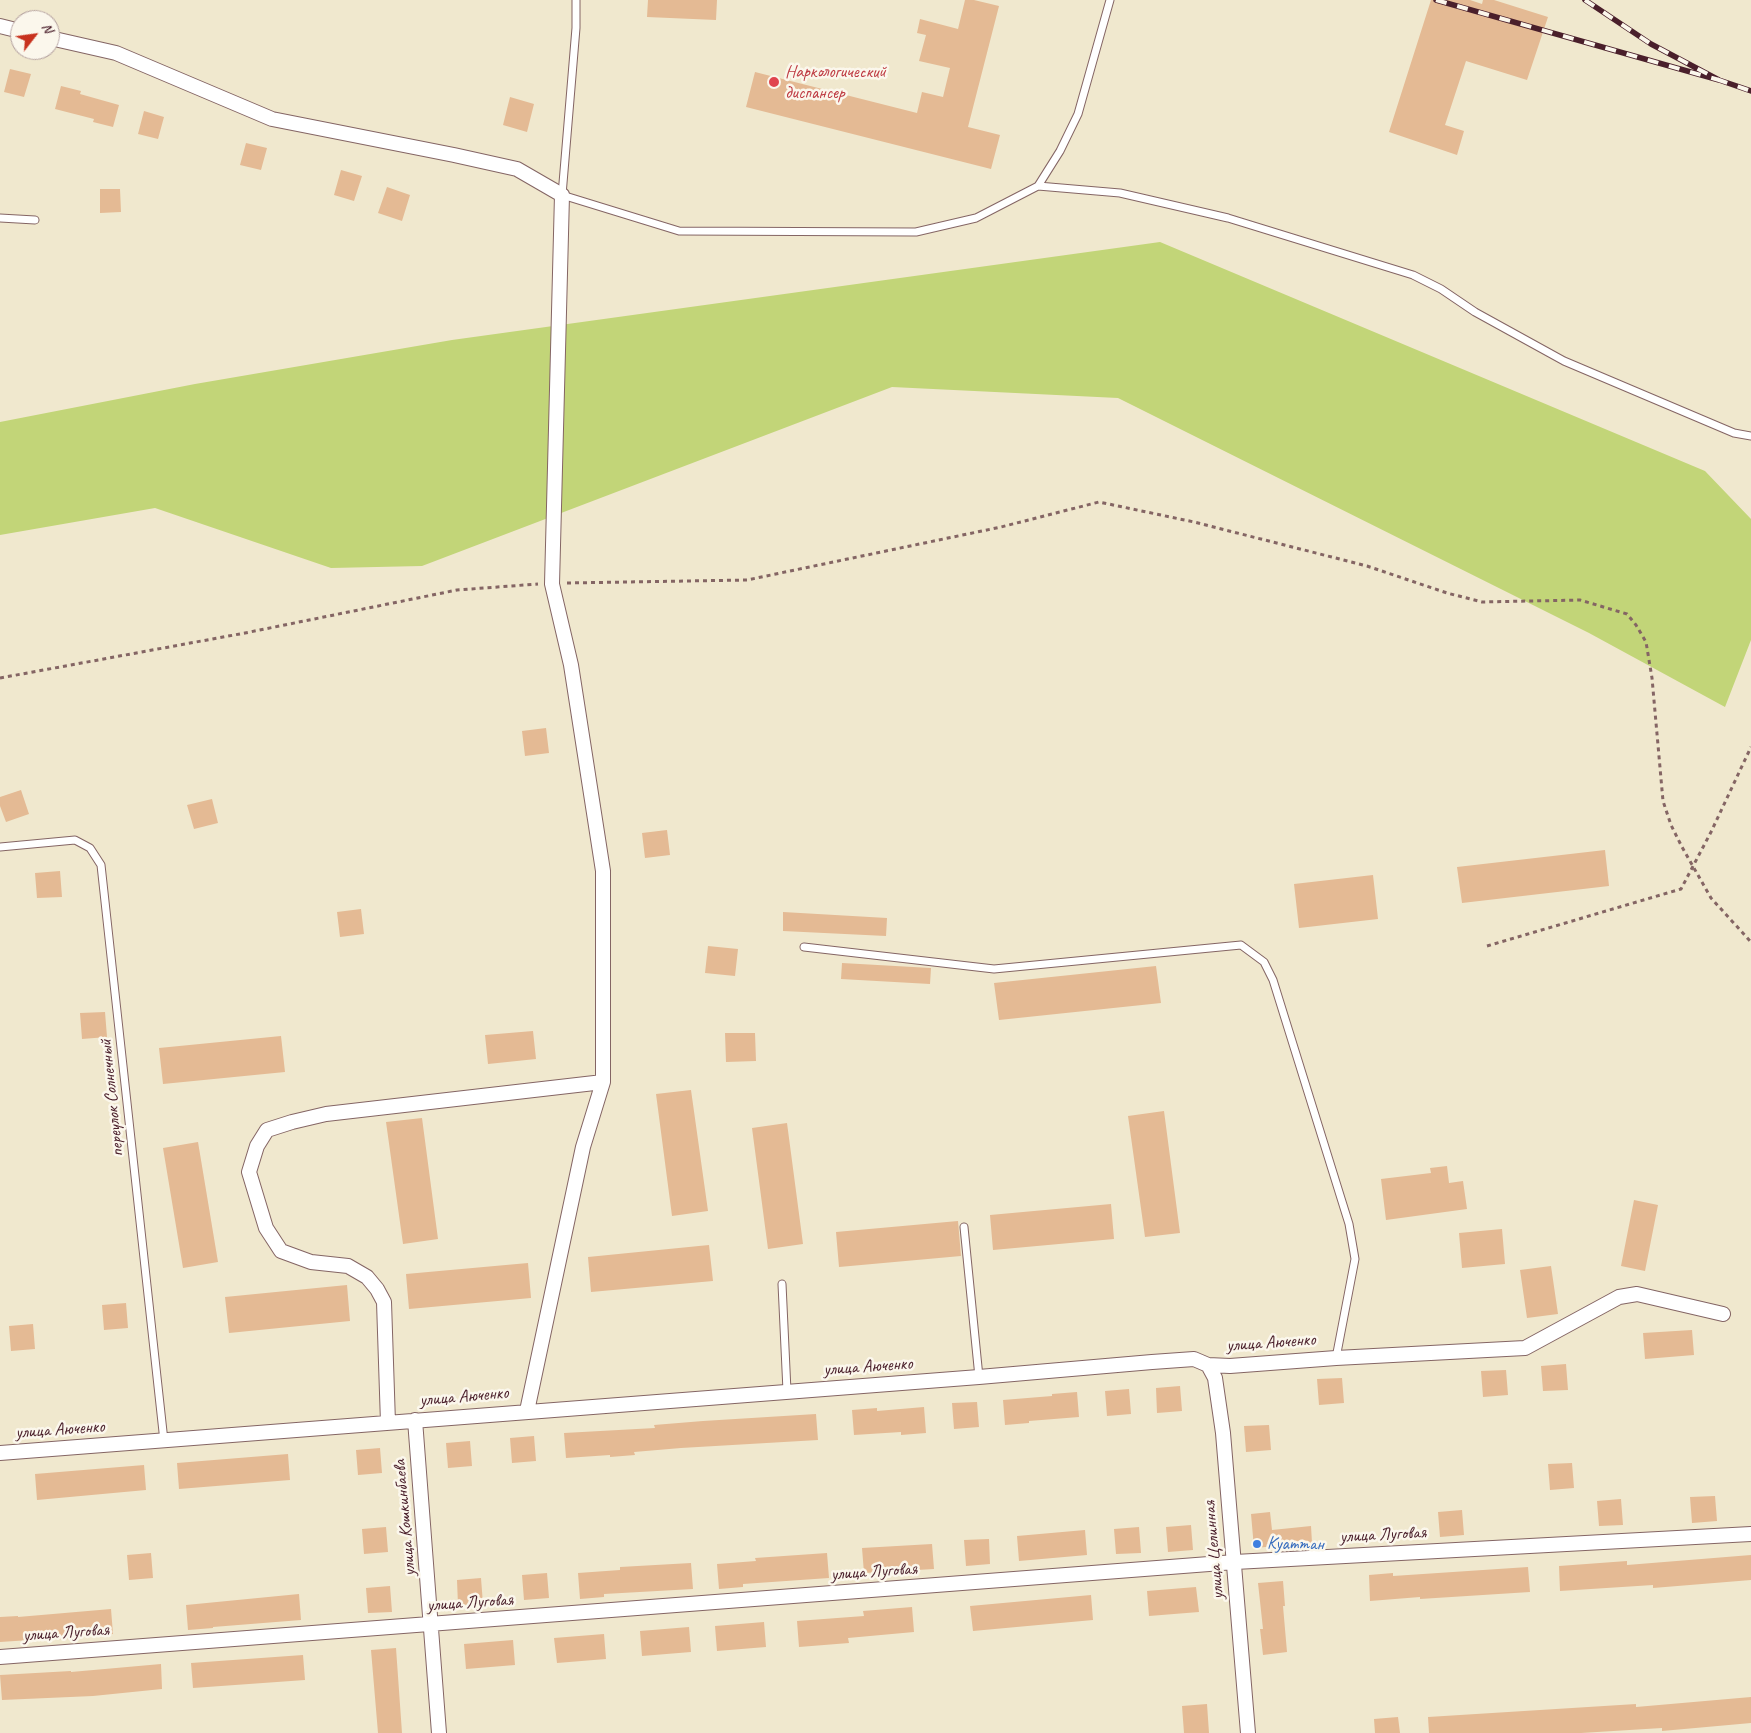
<!DOCTYPE html>
<html>
<head>
<meta charset="utf-8">
<style>
	body { margin:0 }
	#map { position:relative; width:1751px; height:1733px; overflow:hidden; background:#f0e8ce; font-family:Caveat,sans-serif }
	canvas { display:block }
	.north { position:absolute; left:10px; top:10px; width:50px; height:50px; box-sizing:border-box; background:#fbf7ec; border:1px solid #b4a19f; border-radius:50%; rotate:60deg; font-size:14px; font-weight:700; line-height:20px; text-align:center; color:#4a1f2b }
	.north::after { content:''; display:block; margin:auto; width:18px; height:22px; background:#c8321e; clip-path:polygon(50% 0,100% 100%,50% 72%,0 100%) }
</style>
</head>
<body>
<div id="map">
<canvas width="1751" height="1733"></canvas>
<div class="north">N</div>
</div>
<script>
const context = document.querySelector('canvas').getContext('2d');
context.lineJoin = 'round';
function fill(path, color) {
  context.fillStyle = color;
  context.fill(path, 'evenodd');
}
function strokePath(path, color, width, dash) {
  context.strokeStyle = color;
  context.lineWidth = width;
  context.lineCap = dash ? 'butt' : 'round';
  context.setLineDash(dash || []);
  context.stroke(path);
}
function label(font, color, halo, rows, align = 'center') {
  context.font = font + ' Caveat,sans-serif';
  context.lineWidth = 5;
  context.setLineDash([]);
  context.textBaseline = 'middle';
  context.strokeStyle = halo;
  context.fillStyle = color;
  for (const [text, x, y, turn = 0] of rows) {
    context.save();
    context.translate(x, y);
    context.rotate((+turn || 0) * Math.PI / 180);
    context.textAlign = isNaN(turn) ? turn : align;
    if (halo) context.strokeText(text, 0, 0);
    context.fillText(text, 0, 0);
    context.restore();
  }
}
fill(new Path2D(`
	M1160 242 1705 471 1751 519V640L1725 707 1589 633 1118 398 892 387 422 566 331 568 155 508 0 535V422L195 384 452 340Z`), '#c2d578');
fill(new Path2D(`
	M648 0H717L716 20 647 17Z
	M965 0H974L999 6 968 127 1000 135 991 169 746 107 755 72 917 113 922 92 943 97 950 68 919 61 926 35 917 33 920 19 958 29Z
	M1431 0H1470L1482 4 1483 0H1494L1548 17 1527 80 1466 61 1445 125 1464 131 1457 155 1389 132Z
	M10 69 31 74 24 97 4 92Z
	M61 86 81 91 80 94 119 105 113 127 93 122 94 119 55 109Z
	M510 97 534 104 527 132 503 125Z
	M144 111 164 117 158 139 138 134Z
	M246 143 267 148 261 170 240 165Z
	M341 170 362 176 354 201 334 195Z
	M387 187 410 195 402 221 378 213Z
	M100 189H120L121 212 100 213Z
	M546 728 549 753 525 756 522 731Z
	M21 790 29 814 6 822 0 806V797Z
	M212 799 218 823 194 829 187 805Z
	M667 830 670 855 645 858 642 833Z
	M1605 850 1609 886 1462 903 1457 867Z
	M60 871 62 897 37 898 35 873Z
	M1373 875 1378 919 1299 928 1294 884Z
	M361 909 364 934 340 937 337 912Z
	M783 912 887 918 886 936 783 931Z
	M708 946 738 949 735 976 705 973Z
	M842 963 931 968 930 984 841 979Z
	M1156 966 1161 1003 999 1020 994 983Z
	M105 1012 107 1037 82 1039 80 1013Z
	M533 1031 536 1059 488 1064 485 1035Z
	M725 1033H755L756 1061 726 1062Z
	M281 1036 285 1072 163 1084 159 1048Z
	M691 1090 708 1211 672 1216 656 1094Z
	M1164 1111 1180 1233 1145 1237 1128 1116Z
	M422 1118 438 1239 403 1244 386 1122Z
	M787 1123 803 1244 768 1249 752 1128Z
	M198 1142 218 1262 183 1268 163 1148Z
	M1447 1166 1449 1183 1463 1181 1467 1209 1386 1220 1381 1179 1431 1173 1430 1168Z
	M1634 1200 1658 1205 1645 1271 1621 1266Z
	M1111 1204 1114 1239 993 1250 990 1215Z
	M958 1221 961 1256 839 1267 836 1232Z
	M1502 1229 1505 1264 1462 1268 1459 1233Z
	M709 1245 713 1281 591 1292 588 1257Z
	M528 1263 531 1298 409 1309 406 1274Z
	M1551 1266 1558 1314 1527 1318 1520 1270Z
	M347 1285 350 1321 229 1333 225 1297Z
	M126 1303 128 1328 104 1330 102 1305Z
	M33 1324 35 1349 11 1351 9 1326Z
	M1692 1330 1694 1355 1645 1359 1643 1333Z
	M1566 1364 1568 1390 1543 1391 1541 1366Z
	M1506 1370 1508 1395 1483 1397 1481 1371Z
	M1342 1378 1344 1403 1319 1405 1317 1379Z
	M1180 1386 1182 1411 1157 1413 1156 1388Z
	M1129 1389 1131 1414 1107 1416 1105 1391Z
	M1077 1392 1079 1417 1029 1421V1423L1005 1425 1003 1400 1052 1396V1394Z
	M977 1402 979 1427 954 1429 952 1403Z
	M924 1407 926 1433 901 1435V1432L854 1435 852 1410 877 1408V1411Z
	M816 1414 818 1440 681 1448 634 1452 635 1455 610 1457V1455L566 1458 564 1433 655 1428 654 1425 703 1421Z
	M1269 1425 1271 1450 1246 1452 1244 1426Z
	M534 1436 536 1461 512 1463 510 1438Z
	M470 1441 472 1466 448 1468 446 1443Z
	M380 1448 382 1473 358 1475 356 1450Z
	M288 1454 290 1480 179 1489 177 1463Z
	M1572 1463 1574 1488 1550 1490 1548 1464Z
	M144 1465 146 1490 37 1500 35 1474Z
	M1715 1496 1717 1521 1692 1523 1690 1497Z
	M1621 1499 1623 1525 1599 1526 1597 1501Z
	M1462 1510 1464 1535 1440 1537 1438 1512Z
	M1270 1512 1272 1530 1311 1526 1312 1543 1254 1548 1251 1514Z
	M1191 1525 1193 1550 1168 1552 1166 1527Z
	M386 1527 388 1552 364 1554 362 1529Z
	M1139 1527 1141 1553 1116 1554 1114 1529Z
	M1085 1530 1087 1555 1019 1561 1017 1536Z
	M989 1539 990 1564 966 1566 964 1540Z
	M932 1544 934 1569 864 1573 862 1548Z
	M151 1553 153 1578 129 1580 127 1555Z
	M827 1553 829 1578 743 1584V1587L719 1589 717 1564 756 1561 755 1558Z
	M1751 1555V1580L1653 1588V1585L1560 1591 1559 1566 1627 1561V1565Z
	M691 1563 693 1589 604 1594V1597L580 1599 578 1573 620 1570V1567Z
	M1528 1567 1530 1592 1420 1599V1597L1370 1601 1369 1575 1393 1573V1576Z
	M547 1573 549 1598 524 1600 522 1575Z
	M481 1578 483 1604 458 1605 457 1580Z
	M1283 1581 1285 1606H1283L1287 1652 1263 1655 1260 1629H1263L1258 1583Z
	M390 1586 392 1612 368 1613 366 1588Z
	M1196 1587 1199 1612 1149 1616 1147 1591Z
	M299 1594 301 1620 213 1627V1628L188 1630 186 1605Z
	M1091 1595 1093 1620 973 1631 970 1606Z
	M912 1607 914 1632 848 1638 849 1643 799 1647 797 1621 864 1616 863 1611Z
	M111 1609 113 1634 70 1637V1639L45 1640V1639L0 1642V1617L18 1616V1617Z
	M764 1622 766 1647 717 1651 715 1626Z
	M689 1627 691 1652 642 1656 640 1631Z
	M604 1634 606 1659 557 1663 554 1638Z
	M513 1640 515 1665 466 1669 464 1644Z
	M396 1648 402 1733H378L371 1650Z
	M303 1655 305 1680 193 1688 191 1663Z
	M161 1664 162 1689 93 1696 2 1700 0 1675 71 1671V1672Z
	M1751 1697V1723L1662 1731V1728L1581 1733H1429L1428 1717 1636 1704V1707Z
	M1207 1704 1209 1733H1184L1182 1706Z
	M1398 1717 1400 1733H1375L1374 1719Z`), '#e4ba94');
const lane = new Path2D(`
	M576 0V28L562 195 679 231 916 232 976 218 1038 186 1060 151 1078 114 1110 0
	M1038 186 1120 193 1228 218 1413 275 1441 289 1475 312 1564 361 1734 433 1751 436
	M0 218 35 220
	M0 847 75 840 90 848 101 865 164 1441
	M804 947 994 969 1241 945 1264 962 1273 980 1349 1224 1355 1259 1336 1358
	M964 1227 979 1377
	M782 1284 787 1391`);
const street = new Path2D(`
	M0 26 20 31
	M50 38 116 53 272 119 454 155 517 169 562 195 552 584 571 665 603 871V1082L583 1147 527 1411
	M1208 1365 1215 1378 1223 1433 1248 1733
	M415 1420 439 1733
	M388 1423 384 1302 377 1289 367 1277 348 1266 311 1262 281 1251 266 1228 249 1172 257 1146 267 1130 292 1122 326 1114 603 1082
	M0 1453 979 1377 1152 1362 1194 1359 1208 1365 1230 1366 1336 1358 1525 1348 1619 1297 1637 1294 1723 1314
	M0 1657 1235 1562 1751 1534`);
strokePath(lane, '#846564', 9);
strokePath(street, '#846564', 16);
strokePath(new Path2D(`
	M567 583 747 580 1001 527 1099 502 1194 522 1367 566 1447 593 1482 602 1580 600 1627 614 1636 625 1646 642 1652 678 1663 801 1671 825 1682 847 1711 898 1751 942
	M0 678 245 633 457 590 538 584
	M1487 946 1681 889 1711 832 1751 747`), '#846564', 3, [4, 4]);
strokePath(lane, '#fff', 7);
strokePath(street, '#fff', 14);
const rail = new Path2D(`
	M1436 0 1719 80
	M1585 0 1651 44 1719 80 1751 91`);
strokePath(rail, '#4a1f2b', 5.5);
strokePath(rail, '#fbf7ec', 4, [11]);
for (const [x, y, r, color] of [
	[774,82,6,"#e0444e"],
	[1257,1544,5,"#3f7fe0"]
]) {
  const dot = new Path2D();
  dot.arc(x, y, r, 0, 2 * Math.PI);
  context.fillStyle = color;
  context.fill(dot);
  strokePath(dot, '#fbf7ec', 2);
}
label('18px', '#be3a42', '#fbf7ec', [
	["Наркологический",785,72],
	["диспансер",785,93]
], 'left');
label('18px', '#4a1f2b', '#fbf7ec', [
	["переулок Солнечный",112,1098,-96],
	["улица Аюченко",1271,1343,-4],
	["улица Аюченко",868,1367,-4],
	["улица Аюченко",464,1397,-5],
	["улица Аюченко",60,1430,-4],
	["улица Кошкинбаева",405,1518,-95],
	["улица Луговая",1383,1535,-3],
	["улица Целинная",1214,1550,-95],
	["улица Луговая",874,1572,-4],
	["улица Луговая",470,1603,-4],
	["улица Луговая",66,1633,-4]
]);
label('18px', '#366cbe', '#fbf7ec', [
	["Куаттан",1267,1544]
], 'left');
</script>
</body>
</html>
